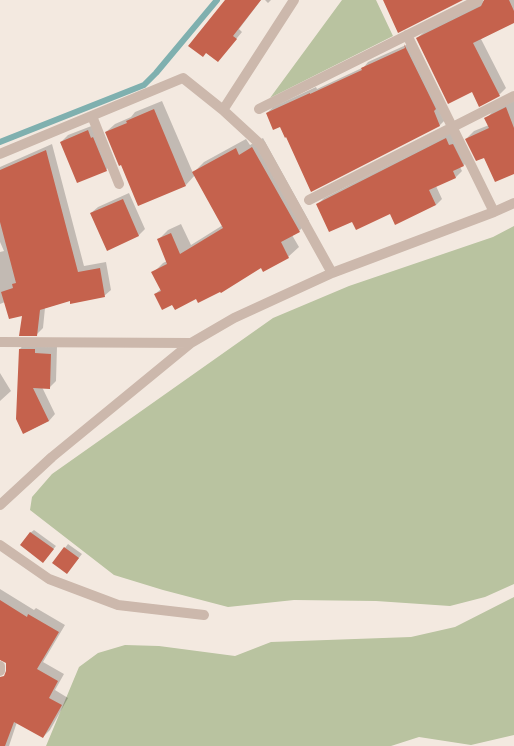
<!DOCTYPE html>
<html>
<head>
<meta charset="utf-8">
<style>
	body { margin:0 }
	canvas { display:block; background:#f3e9e0 }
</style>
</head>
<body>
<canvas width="514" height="746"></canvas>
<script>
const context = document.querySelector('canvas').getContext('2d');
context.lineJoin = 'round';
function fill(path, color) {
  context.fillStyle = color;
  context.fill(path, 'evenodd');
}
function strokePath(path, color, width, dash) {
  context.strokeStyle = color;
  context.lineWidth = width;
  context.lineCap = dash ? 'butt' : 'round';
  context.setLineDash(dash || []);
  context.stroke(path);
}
fill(new Path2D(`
	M342 0H376L393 36 270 98Z
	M514 226V584L485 597 450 606 376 601 294 600 228 607 163 590 114 575 30 510 32 497 52 474 273 318 349 286 493 237Z
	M514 597V735L471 745 419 737 391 746H46L79 667 98 653 125 645 159 646 235 656 271 642 411 637 455 627Z`), '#b9c3a0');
fill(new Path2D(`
	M226 0H261L239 29 242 32 218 61Z
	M265 0H271L268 3Z
	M485 0H514V22L481 39 506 88 499 95 472 91 417 38 424 32Z
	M411 39 446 119 440 125 312 190 287 136 280 126 267 113 273 107 316 87 317 89 364 67 368 62 406 45Z
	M514 100V173L485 156 466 139 474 131 489 125 486 119 493 111Z
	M162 101 193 173 204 162 246 139 250 145 263 138 309 221 299 231 292 235 299 247 288 257 263 271 261 267 220 290 197 298 172 303 155 294 161 289 153 273 163 263 167 261 158 240 168 230 181 224 191 245 223 225 195 175 186 185 106 132 115 124 131 117 135 112Z
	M94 125 113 163 106 170 61 142 68 135Z
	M452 132 470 159 464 165 460 167 462 171 456 177 436 186 442 199 436 205 352 220 318 204 324 198Z
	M52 144 84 266 106 262 111 290 104 296 71 300 45 308 43 328 36 335 23 314 5 302 0 304V252L4 251 0 242V167Z
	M129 193 145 229 138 236 91 213 98 207Z
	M26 342 57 347 56 381 49 388 42 387 55 414 49 421 24 433 20 349Z
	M0 373 11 391 0 401Z
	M34 530 56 546 46 558 30 533Z
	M68 544 82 554 67 573 65 548Z
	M0 589 34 610 36 608 65 625 43 662 64 674 55 690 68 698 50 730 43 737 17 722 9 746H0V695L17 664 0 654Z`), '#0003');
strokePath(new Path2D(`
	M0 142 144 85 156 73 217 0`), '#7fb0af', 6);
fill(new Path2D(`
	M225 0H261L233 36 237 39 218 62 206 53 203 57 188 46Z
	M383 0H463L398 33Z
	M484 0H509L514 11V23L473 43 500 96 479 107 472 92 448 104 416 38 481 6Z
	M404 44 436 109 434 111 440 126 311 192 286 137 285 138 280 127 273 130 266 113 310 93V94L362 70 361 68 405 48Z
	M506 107 514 128V174L495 182 484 158 476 161 465 139 489 128 484 118Z
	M154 109 186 186 138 206 121 165 119 166 105 132 127 123 126 121Z
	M88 130 91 138 93 137 107 171 77 183 60 142Z
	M446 138 449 145 453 144 464 166 453 171 456 178 429 190 436 205 395 225 390 214 356 230 352 222 329 232 316 204Z
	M252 147 300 232 281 242 289 258 263 272 261 268 221 293 220 292 198 303 196 299 175 310 172 305 162 310 154 294 161 291 151 272 167 264 157 239 171 233 180 254 223 228 192 172 236 148 239 155Z
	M46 150 78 272 100 268 105 297 70 304V301L40 310 37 336H19L22 316 9 319 1 292 13 288 12 284 16 283 0 222V170Z
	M123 199 139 236 107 251 90 213Z
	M19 349H35V353L51 354 50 389 33 388 49 421 23 434 16 419Z
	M30 532 54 549 43 563 20 545Z
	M64 547 79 558 67 574 52 563Z
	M0 600 27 617 28 614 59 632 37 669 58 681 49 698 62 705 43 738 14 722 5 746H0V677L4 676 6 671V663L0 660Z`), '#c5624d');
strokePath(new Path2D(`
	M294 0 223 110 261 145 332 273
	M407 35 494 212
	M259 109 478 0
	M92 116 119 184
	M0 154 183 78 223 110
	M309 200 514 96
	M0 342 191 343
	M0 505 52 457 191 343 234 318 332 273 494 212 514 203
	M0 545 49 579 118 605 204 615
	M0 666V671`), '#ccb8ac', 10);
</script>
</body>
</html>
